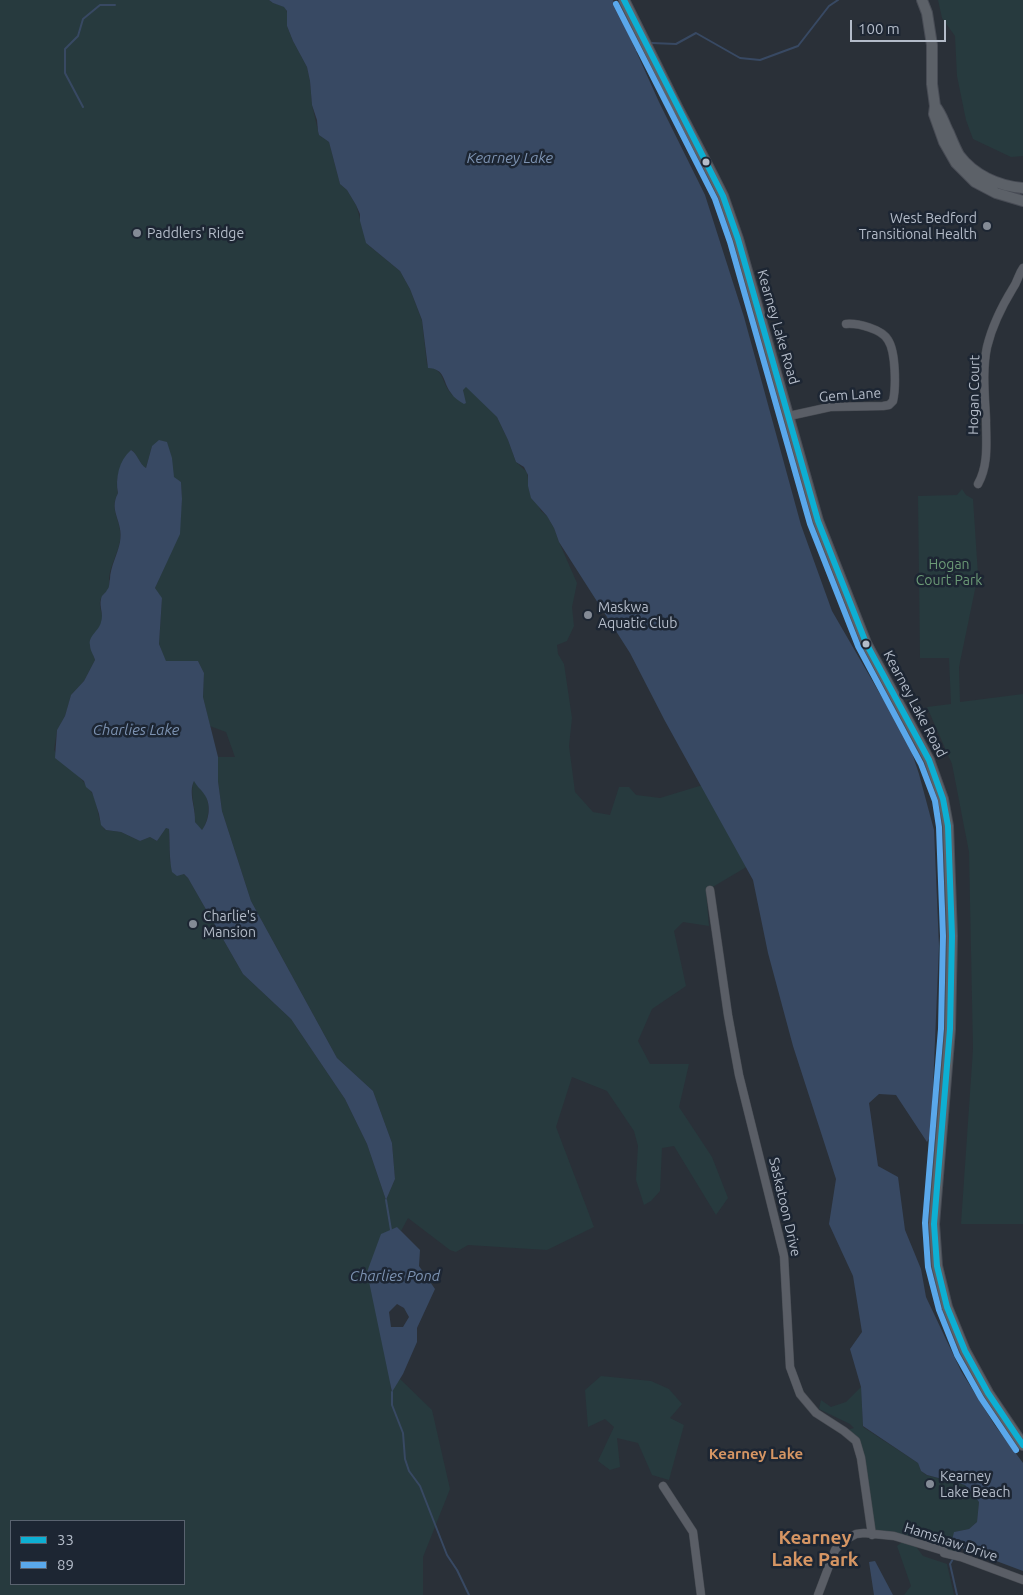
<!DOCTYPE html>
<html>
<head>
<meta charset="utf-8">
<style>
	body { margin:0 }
	#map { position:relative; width:1023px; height:1595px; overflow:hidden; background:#2a3038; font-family:Ubuntu,sans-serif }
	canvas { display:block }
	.legend { position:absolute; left:10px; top:1520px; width:175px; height:65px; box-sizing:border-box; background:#1d2633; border:1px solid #59626f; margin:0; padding:6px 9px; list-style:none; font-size:15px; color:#b4bcc9 }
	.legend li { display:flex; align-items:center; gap:10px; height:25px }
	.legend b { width:25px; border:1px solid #59626f }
	.scale { position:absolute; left:850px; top:20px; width:96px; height:22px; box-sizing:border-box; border:2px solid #b4bcc9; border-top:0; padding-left:6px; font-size:15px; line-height:18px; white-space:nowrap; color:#b4bcc9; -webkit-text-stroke:4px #1d2633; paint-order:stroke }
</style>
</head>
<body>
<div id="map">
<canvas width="1023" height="1595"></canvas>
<ul class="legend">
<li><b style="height:6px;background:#0dafd3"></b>33</li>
<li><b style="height:6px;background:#5aa8eb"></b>89</li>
</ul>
<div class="scale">100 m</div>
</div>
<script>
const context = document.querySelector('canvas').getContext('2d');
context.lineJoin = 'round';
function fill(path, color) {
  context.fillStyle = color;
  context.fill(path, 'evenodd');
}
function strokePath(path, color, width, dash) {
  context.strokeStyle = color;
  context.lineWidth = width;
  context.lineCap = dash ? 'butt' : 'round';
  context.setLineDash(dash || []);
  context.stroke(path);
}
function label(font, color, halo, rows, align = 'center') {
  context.font = font + ' Ubuntu,sans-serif';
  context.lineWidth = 5;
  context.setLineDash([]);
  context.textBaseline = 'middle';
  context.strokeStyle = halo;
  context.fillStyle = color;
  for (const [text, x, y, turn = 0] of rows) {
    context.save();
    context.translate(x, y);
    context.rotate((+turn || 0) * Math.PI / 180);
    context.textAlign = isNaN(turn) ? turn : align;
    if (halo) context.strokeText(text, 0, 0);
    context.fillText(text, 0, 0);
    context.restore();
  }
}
fill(new Path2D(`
	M0 0H269L273 3 285 7 288 15 287 26 293 41 307 67 310 81 312 105 319 135 329 142 340 184 347 190 356 205 367 244 400 271 410 289 422 321 427 365C446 374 439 375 449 391 452 396 460 399 465 403L463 390 466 386 497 417 508 440 516 462 527 472 529 488 541 511 547 516 554 528 559 542 577 583 572 607 574 626 567 641 557 645 558 654 564 664 572 718 569 746 575 792 593 812 610 815 619 787H629L636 795 660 798 706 784 748 866 706 891 709 926 683 922 674 931 686 986 652 1009 638 1041 650 1064H689L679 1107 712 1157 728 1198 716 1215 674 1146 662 1148 660 1191 651 1201 644 1205 636 1180 638 1146 634 1131 607 1091 572 1077 556 1127 594 1227 547 1250 468 1245 456 1252 450 1250 408 1218 401 1231 397 1227 381 1235 391 1391 400 1379 432 1410 450 1489 423 1557V1595H0ZM152 446 175 479 181 482 182 499 179 534 155 588 162 599 159 644 166 662 198 661 204 673 203 697 210 726 226 732 235 757H218V781L222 811 251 901 337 1058 373 1091 392 1143 395 1179 386 1200 367 1144 345 1099 291 1019 243 974 188 878 170 862 169 829 166 828 157 841 150 837 140 841 121 832 105 830C96 819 99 801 90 790 80 776 66 764 54 750L57 730 65 716 71 695 84 681 95 660C94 657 92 652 92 649 93 639 100 630 102 620 103 613 99 608 100 602 101 595 105 594 108 589 110 585 109 582 109 578 110 566 118 553 120 541 123 520 108 512 118 493 114 476 122 465 131 450L133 451 143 466 146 468ZM11 1521H184V1584H11Z
	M938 0H1023V156L1011 157 973 139 966 120 957 76 955 36 942 18Z
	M962 489 966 495 973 499 978 575 959 667 960 702 1023 694V1224H961L973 1049 969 852 952 764 927 707 951 704 949 658H920L918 496 957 495Z
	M194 780C197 787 204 792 206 796 211 807 208 821 202 831L195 822C196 807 189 794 194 780Z
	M601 1376 651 1381 669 1389 682 1404 670 1418 684 1425 669 1480 652 1475 638 1443 617 1438 620 1467 610 1470 598 1461 614 1427 605 1419 588 1427 585 1390Z
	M861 1387 863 1427 918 1463 921 1471 926 1475 965 1485 979 1502 977 1522 969 1529 955 1532 951 1544 958 1547 954 1555 910 1542 872 1535 857 1450 844 1431 854 1428 850 1424 819 1409 821 1400 831 1407 846 1402Z
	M904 1541 914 1544 923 1556 947 1564 954 1595H904L911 1586 897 1546Z`), '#273a3e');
fill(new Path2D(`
	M269 0H613L659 102 705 195 744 317 801 525 832 611 880 694 906 735 919 774 934 830 939 946 931 1135 927 1142 896 1095 879 1094 869 1103 878 1166 898 1177 905 1230 921 1269 926 1297 961 1371 994 1424 1023 1463V1571L951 1544 954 1532 969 1529 977 1522 979 1502 965 1485 927 1475 921 1471 918 1463 863 1426 861 1387 850 1349 862 1332 853 1276 829 1224 836 1179 793 1046 768 953 753 880 665 721 630 653 559 542 554 528 547 516 531 498 528 486V475L524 467 516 462 508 440 497 417 466 387 463 390 466 403 464 404C459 401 454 398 451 393 442 381 446 369 428 368L422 320 410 289 400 271 366 243 360 221V214L356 205 347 190 340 184 329 142 319 135 318 131 317 120 312 105 310 81 307 67 293 41 287 26V11L284 7 273 3Z
	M159 440 167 442 172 458 174 477 181 482 182 499 180 534 155 588 162 598 159 644 166 661H198L204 673 203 697 218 757V781L222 811 251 901 337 1058 373 1091 392 1143 395 1179 386 1200 367 1144 345 1099 291 1019 243 974 188 878 184 874 177 876 172 872C169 858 170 843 169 829L166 828 157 841 150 837 140 841 121 832 106 830 101 825 99 814 92 792 86 787 84 781 55 758 57 730 65 716 71 695 84 681 95 660C94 655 90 651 90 645 88 636 99 631 101 622 104 614 99 607 101 599 102 594 105 594 107 590 110 587 109 582 110 579 110 568 118 553 120 542 124 521 108 512 118 493 115 479 119 460 131 450 138 454 139 464 146 468L152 446ZM194 781C197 787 201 789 204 794 212 804 209 821 202 830L195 822C196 808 188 793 194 781Z
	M397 1227 420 1250 419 1266 435 1289 417 1328V1342L403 1374 392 1392 367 1272 381 1234ZM397 1304 404 1308 409 1317 403 1327H391L389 1312Z
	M875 1561 893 1595H874L869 1562Z`), '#384963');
strokePath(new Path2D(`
	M652 43 676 44 696 33 740 58 760 60 798 46 829 6 838 0
	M635 51 640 49
	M83 107 65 73V49L78 36 83 19 100 5H115
	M386 1200 391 1230
	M392 1392V1405L403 1433 405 1459 409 1471 420 1486 447 1555 457 1570 469 1595
	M956 1552 958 1547
	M953 1559 950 1564 957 1595`), '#384963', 2);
const minor = new Path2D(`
	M789 416 830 407 883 406 889 405 893 401C896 388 896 352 888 340 882 329 858 323 846 324
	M978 484C989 464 986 442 986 420 985 397 982 371 987 347 992 326 1002 306 1013 288 1018 281 1018 275 1023 268
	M710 890 728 1015 739 1075 784 1256 790 1367 800 1394 816 1413 844 1431 856 1441 861 1458 872 1535
	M663 1486 693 1532 701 1595
	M818 1595 835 1550 843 1541 856 1534 864 1533 894 1536 944 1551V1553L961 1557 1023 1580`);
const major = new Path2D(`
	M624 0 677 107 712 174 723 196 738 239 818 521 866 643 929 760 943 799 948 826 952 936 950 1029 934 1224 937 1266 947 1307 965 1351 988 1393 1023 1445
	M922 0 927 13 932 45V84L935 106 934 114 944 142 956 163 975 182 996 193 1023 201
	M935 106C942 114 944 124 949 133 952 140 955 148 959 155 974 175 998 186 1023 188`);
strokePath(minor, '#484c53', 9);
strokePath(major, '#484c55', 12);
strokePath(minor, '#5a5e66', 8);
strokePath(major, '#5c6168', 10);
strokePath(new Path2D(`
	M624 0 723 196 738 239 818 521 866 643 929 760 943 799 948 826 952 936 950 1029 934 1224 937 1266 947 1307 965 1351 988 1393 1023 1445`), '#0dafd3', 6);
strokePath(new Path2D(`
	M616 4 715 199 730 242 810 524 858 646 921 764 935 801 939 827 943 936 941 1029 925 1223 928 1267 939 1310 957 1355 981 1398 1016 1450`), '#5aa8eb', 6);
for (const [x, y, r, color] of [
	[706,162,4.5,"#b4bcc9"],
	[987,226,5,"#848b96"],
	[137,233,5,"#848b96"],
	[588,615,5,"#848b96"],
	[866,644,4.5,"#b4bcc9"],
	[193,924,5,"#848b96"],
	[930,1484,5,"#848b96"]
]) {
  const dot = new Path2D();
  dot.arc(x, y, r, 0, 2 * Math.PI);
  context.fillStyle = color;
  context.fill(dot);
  strokePath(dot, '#1d2633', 2);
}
label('14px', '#b4bcc9', '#1d2633', [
	["West Bedford",977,218,"right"],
	["Transitional Health",977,234,"right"],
	["Paddlers' Ridge",147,233],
	["Maskwa",598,607],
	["Aquatic Club",598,623],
	["Charlie's",203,916],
	["Mansion",203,932],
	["Kearney",940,1476],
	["Lake Beach",940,1492]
], 'left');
label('14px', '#b4bcc9', '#1d2633', [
	["Kearney Lake Road",778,327,74],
	["Gem Lane",850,395,-4],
	["Hogan Court",974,395,-89],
	["Kearney Lake Road",915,704,62],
	["Saskatoon Drive",785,1207,77],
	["Hamshaw Drive",951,1542,18]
]);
label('14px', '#6b9a76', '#1d2633', [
	["Hogan",949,564],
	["Court Park",949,580]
]);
label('italic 15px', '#7c92b1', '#1d2633', [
	["Kearney Lake",510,158],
	["Charlies Lake",136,730],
	["Charlies Pond",395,1276]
]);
label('bold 15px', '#d59563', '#1d2633', [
	["Kearney Lake",756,1454]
]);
label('bold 19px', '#d59563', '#1d2633', [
	["Kearney",815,1538],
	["Lake Park",815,1560]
]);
</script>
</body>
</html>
